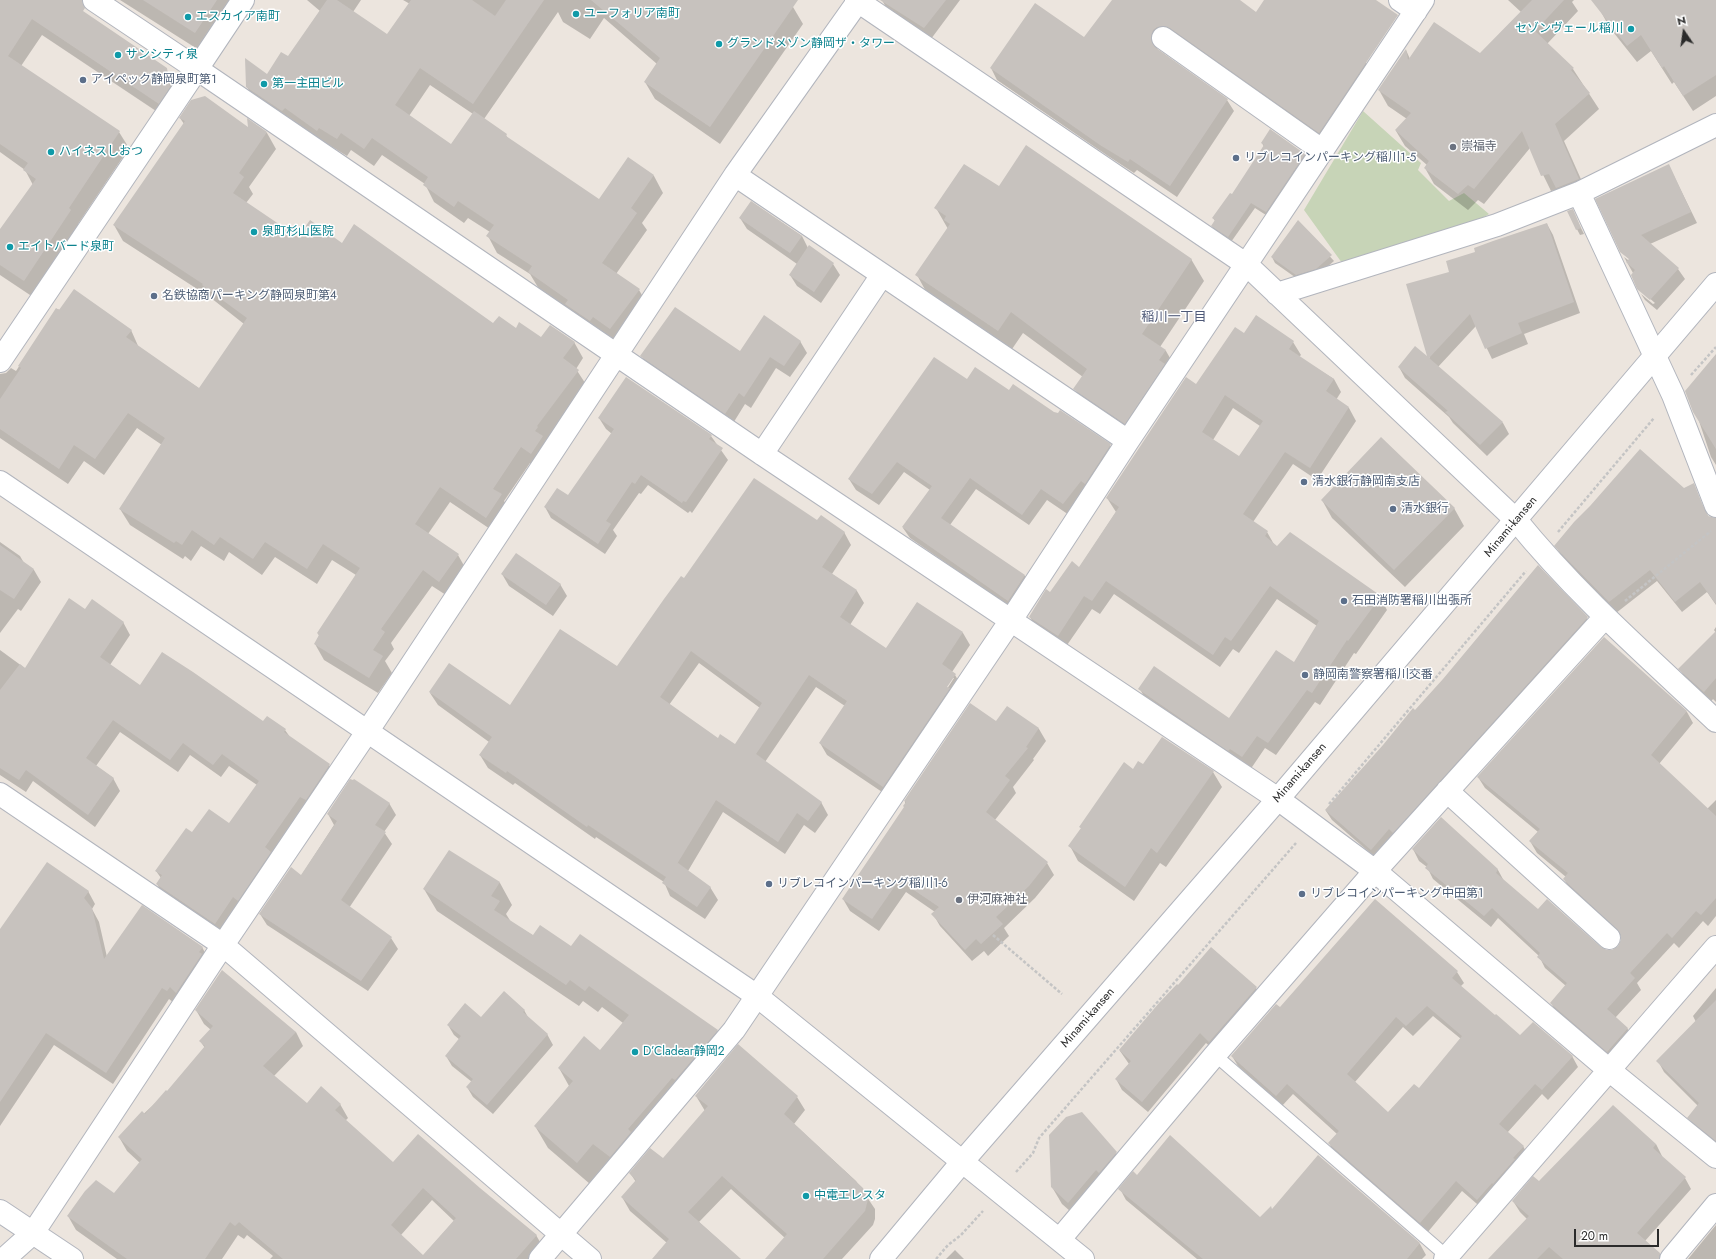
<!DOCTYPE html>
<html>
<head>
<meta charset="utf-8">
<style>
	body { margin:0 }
	#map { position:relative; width:1716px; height:1259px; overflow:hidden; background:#ece5de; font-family:Jost,sans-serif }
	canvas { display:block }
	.north { position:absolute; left:1664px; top:12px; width:40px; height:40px; -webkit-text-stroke:3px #fff; paint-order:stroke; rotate:347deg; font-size:11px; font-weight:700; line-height:16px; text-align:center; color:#2b2b2b }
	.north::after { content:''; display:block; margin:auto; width:14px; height:18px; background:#2b2b2b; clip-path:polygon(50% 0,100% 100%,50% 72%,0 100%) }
	.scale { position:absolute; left:1574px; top:1229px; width:85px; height:18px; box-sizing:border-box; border:2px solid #2b2b2b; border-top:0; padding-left:5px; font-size:12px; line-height:14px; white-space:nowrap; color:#2b2b2b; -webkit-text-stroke:3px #fff; paint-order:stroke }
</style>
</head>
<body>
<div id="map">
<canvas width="1716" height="1259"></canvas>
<div class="north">N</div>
<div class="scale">20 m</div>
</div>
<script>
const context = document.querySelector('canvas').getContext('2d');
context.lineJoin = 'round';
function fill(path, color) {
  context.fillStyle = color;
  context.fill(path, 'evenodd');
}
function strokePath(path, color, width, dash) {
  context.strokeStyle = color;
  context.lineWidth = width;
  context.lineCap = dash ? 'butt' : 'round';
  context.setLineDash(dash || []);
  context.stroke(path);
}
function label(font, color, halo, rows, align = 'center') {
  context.font = font + ' Jost,"Noto Sans JP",sans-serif';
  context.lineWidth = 3;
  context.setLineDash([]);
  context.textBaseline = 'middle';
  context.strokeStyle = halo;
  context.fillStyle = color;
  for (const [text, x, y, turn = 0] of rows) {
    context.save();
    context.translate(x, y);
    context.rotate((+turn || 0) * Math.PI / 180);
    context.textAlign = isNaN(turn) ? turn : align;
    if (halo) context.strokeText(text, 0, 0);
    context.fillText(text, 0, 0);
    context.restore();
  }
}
fill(new Path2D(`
	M1363 111 1421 163 1418 170 1449 201 1464 193 1489 214 1472 224 1342 263 1304 210Z`), '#c7d4b7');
fill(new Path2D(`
	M0 0H64L166 69 176 85 168 119 42 35 21 66 119 132 129 148 78 224 80 226 33 297 0 275V231L33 185 25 170 0 152Z
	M120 0H247L210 57Z
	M307 0H361L353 12 388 36 410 4 403 0H782L793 7 803 24 720 144 655 99 645 82 657 64 604 18 590 39 563 22 558 12 484 119 506 135 508 139 599 201 628 159 654 176 663 193 642 223 647 230 616 274 639 290 649 307 620 345 539 289 530 274 497 253 488 236 490 232 468 218 464 223 434 202 425 184 382 155 374 166 351 150 347 156 329 145 327 147 257 104 247 87 267 76 288 58 320 11ZM430 85 473 114 451 145 409 116Z
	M882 0H960L931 39 888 11Z
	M1114 0H1236L1257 13 1266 0H1368L1366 63 1372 74 1326 144 1159 42 1157 49 1227 100 1234 111 1177 197 1137 170 1134 173 1108 156 997 80 991 68 1084 39Z
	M1508 0H1574L1572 2 1578 11 1547 44 1573 69 1599 109 1564 141 1588 195 1558 190 1551 191 1530 148 1484 204 1478 200 1468 210 1434 184 1425 168 1427 165 1405 146 1396 131 1407 119 1388 106 1379 90 1406 50 1410 59 1480 54 1521 12Z
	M1617 0H1716V96L1693 111 1674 82 1672 84 1651 51 1637 62 1610 28 1601 12Z
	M180 118 249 129 248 120 267 133 276 149 249 187 253 194 246 203 298 239 342 244 493 325 516 329 541 338 574 342 583 358 576 369 587 386 541 469 530 463 504 501 510 511 496 533 450 502 428 534 458 555 467 571 449 597 432 586 391 643 394 649 385 661 392 673 378 693 324 660 315 644 319 636 318 633 356 575 332 560 317 584 275 557 262 575 229 552 224 561 201 546 191 561 185 556 183 559 130 525 120 509 162 445 137 428 104 475 84 461 68 484 0 438V374L6 373 11 368 16 371 57 309 131 330 139 348 200 389 244 324 211 298 123 241 114 225 184 124Z
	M1262 143 1304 154 1308 160 1269 217 1255 208 1231 242 1215 231 1212 226 1215 221 1213 218 1232 196 1264 147Z
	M1674 176 1697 223 1650 244 1678 269 1685 279 1657 310 1645 300 1641 294 1653 304 1655 303 1639 289 1633 273 1624 257 1632 263 1633 262 1621 252Z
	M999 188 1191 259 1204 281 1160 347 1166 351 1178 372 1137 444 1087 410 1075 389 1083 377 1023 333 1010 352 929 297 917 275 948 229 936 208Z
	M751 202 802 236 808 248 833 264 840 275 821 303 797 286 790 275 797 264 747 229 740 218Z
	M1568 212 1575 216 1584 234 1580 235Z
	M1298 221 1334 261 1319 274 1299 280 1275 263 1272 257Z
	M1547 224 1553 235 1580 313 1524 334 1528 344 1492 359 1476 326 1438 367 1503 423 1509 434 1487 456 1453 423 1449 417 1405 378 1399 367 1429 359 1450 273 1477 252Z
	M1256 317 1293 342 1301 355 1299 357 1334 379 1341 392 1336 400 1349 408 1356 421 1317 480 1293 464 1253 522 1267 532 1275 546 1380 597 1387 610 1356 654 1354 653 1320 705 1315 702 1276 755 1265 748 1250 770 1147 702 1140 689 1229 719 1295 663 1317 626 1277 599 1239 653 1233 649 1220 667 1114 594 1100 614 1092 609 1065 648 1037 630 1030 617 1050 593 1079 568 1116 512 1107 498 1196 385 1244 334ZM1233 408 1260 426 1239 458 1213 440Z
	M800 341 807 353 790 377 776 368 751 408 745 404 732 425 648 368 642 356 741 352Z
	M1716 361V465L1711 457 1698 418Z
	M967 380 1010 392 1054 413 1110 445 1116 456 1069 515 1047 500 1029 525 976 489 950 525 1025 576 1031 587 1015 611 910 538 903 528 930 490 904 472 879 505 856 490 849 479Z
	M599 418 711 436 728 460 692 513 690 511 688 513 648 485 641 494 639 493 613 530 617 536 605 554 551 518 545 507 568 496 612 434 606 429Z
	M1683 489 1698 496 1716 532V605L1707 592 1682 612 1657 581 1616 613 1562 557 1556 546Z
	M1322 500 1454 508 1464 526 1405 587 1332 518Z
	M818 521 844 532 851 545 832 574 857 591 864 603 850 625 886 649 917 603 963 633 970 645 952 672 955 675 962 687 891 798 827 755 820 743 845 706 816 687 765 762 821 802 828 815 815 833 804 825 785 854 723 812 688 871 710 887 718 900 705 919 670 896 664 882 596 837 595 839 515 783 513 785 488 768 480 755 489 742 438 705 430 693 510 707 617 668 684 579ZM699 663 760 708 735 746 718 739 669 705ZM952 678H954L945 692 944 690Z
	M0 542 20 556 24 563 34 570 41 582 21 611 18 609 0 633Z
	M502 574 560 584 567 596 553 616 509 586Z
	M85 611 123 622 130 635 110 665 140 686 285 730 290 737 329 765 337 777 222 936 164 897 157 884 161 878 156 871 193 833 229 825 257 785 229 766 221 777 190 755 178 772 120 732 96 766 113 778 120 791 95 827 33 781 26 792 0 775V650L26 669Z
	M1587 618 1593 628 1377 859 1332 820 1326 811 1415 712Z
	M1716 627V702L1713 699 1710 703 1686 680 1680 669 1716 633 1714 630Z
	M1604 638 1687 712 1693 723 1659 764 1707 809 1716 800V916L1708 926 1703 921 1679 948 1674 943 1637 983 1641 990 1615 1018 1627 1028 1634 1040 1614 1062 1558 1015 1551 1003 1566 986 1545 968 1539 956 1498 918 1491 927 1433 879 1427 867 1419 861 1413 849 1441 818 1498 870 1504 881 1538 911 1606 951H1613L1619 947 1622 937 1571 891 1564 879 1566 877 1537 853 1530 841 1538 832 1485 788 1478 777Z
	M1007 707 1039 729 1046 741 1033 759 1034 760 1013 787 1016 793 995 820 1047 863 1054 875 1035 898 1004 928 1009 936 988 956 984 951 972 961 940 926 933 914 935 912 906 892 879 931 850 911 843 899 905 808V801L996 723Z
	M1143 765 1213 772 1222 787 1166 867 1160 863 1134 901 1078 861 1070 846 1082 829 1080 827 1133 770Z
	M389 803 396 815 384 832 392 844 349 908 391 938 398 949 368 991 267 925 260 914 301 876 334 825 328 814Z
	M449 851 500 883 512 905 506 914 511 922 534 936 571 948 717 1030 730 1052 688 1102 685 1099 641 1151 643 1155 623 1178 606 1166 590 1184 548 1148 535 1126 569 1086 559 1068 600 1051 623 1023 602 1007 598 1012 583 1001 579 1006 437 911 424 889Z
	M88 891 95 904 92 909 99 922 107 957 202 947 209 960 174 1003 169 999 113 1084 54 1045 0 1126V930Z
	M1375 900 1457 972 1464 983 1460 987 1520 1037 1572 1056 1578 1067 1548 1100 1542 1094 1507 1133 1523 1146 1529 1157 1484 1210 1462 1191 1427 1233 1335 1154 1329 1143 1337 1134 1293 1094 1282 1106 1238 1066 1232 1056 1280 1008ZM1433 1016 1461 1039 1419 1090 1388 1113 1355 1082 1403 1027 1413 1036Z
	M1211 949 1256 988 1263 999 1216 1052 1206 1043 1148 1112 1122 1090 1116 1079 1129 1064 1120 1051Z
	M1716 988V1146L1695 1129 1689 1118 1698 1106 1664 1072 1658 1061 1696 1022 1693 1016Z
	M196 1010 296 1032 303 1046 274 1076 307 1105 340 1104 348 1118 345 1121 393 1163 479 1189 536 1235 544 1249 536 1259H270L273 1256 247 1235 244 1239 238 1235 222 1259H117L76 1230 68 1216 114 1194 140 1163 127 1151 119 1137 167 1092 205 1048 200 1041 211 1030 204 1024ZM432 1200 454 1221 423 1256 401 1235Z
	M524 1010 529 1019 547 1034 553 1045 493 1114 473 1097 467 1087 472 1082 452 1066 446 1056 460 1040 454 1035 448 1025Z
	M696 1096 797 1097 805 1110 794 1124 856 1181 875 1209V1219L873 1225 842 1259H766L785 1238 731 1189 699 1222 740 1259H654L667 1243 630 1211 622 1197 636 1182 630 1173 663 1160 705 1111Z
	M1656 1144 1662 1156 1661 1157 1685 1178 1691 1189 1645 1241 1660 1254 1663 1259H1489L1527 1219 1520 1212 1513 1201 1539 1182Z
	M1116 1153 1126 1170 1079 1219 1062 1204 1052 1187Z
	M1318 1156 1420 1244 1426 1255 1422 1259H1197L1126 1200 1120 1189 1137 1176 1261 1218 1272 1210Z
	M1716 1225V1259H1688Z
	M955 1250 964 1259H946Z`), '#0003');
fill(new Path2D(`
	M0 0H82L85 8 83 11 167 68 170 87 159 104 32 19 8 56 120 131 69 208 71 210 24 281 0 265V229L36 179 23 170 28 163 0 144Z
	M143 0H217L195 33Z
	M327 0H337L387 34 411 0H472L495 16 506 0H544L473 104 420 68 395 105 451 144 474 111 507 134 506 136 599 199 628 157 654 175 631 208 637 213 602 263 640 289 610 329 593 317 590 321 565 304 568 300 528 272 532 266 486 236 494 225 458 201 454 207 423 185 428 177 372 138 364 149 341 133 337 139 319 128 317 131 285 108 282 111 246 87 245 58 267 74 281 52 288 56Z
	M591 0H798L710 127 644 82 660 58Z
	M880 0H946L924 28Z
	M1112 0H1240L1256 12 1264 0H1376L1398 15 1319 133 1170 28 1164 26 1157 27 1153 30 1151 36 1152 43 1156 48 1228 99 1170 186 1130 159 1128 162 1100 145 990 68 1035 3 1084 37Z
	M1532 0H1564L1535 31 1574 68 1571 70 1590 93 1555 124 1579 179 1556 188 1549 174 1541 176 1522 131 1474 189 1468 185 1458 194 1424 168 1429 161 1395 130 1411 113 1378 90 1406 49 1408 60 1434 22 1480 53Z
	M1591 0H1716V75L1683 96 1664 66 1662 68 1641 35 1627 46Z
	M205 96 248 127 247 118 267 132 239 173 244 177 233 193 298 237 310 220 342 243 354 224 493 323 499 316 516 328 519 322 541 337 550 325 575 342 563 358 579 370 537 426 538 427 535 431 543 436 531 454 521 447 493 489 502 494 486 518 440 487 415 524 459 554 439 582 423 570 381 629 385 632 373 650 383 656 369 678 314 644 319 635 317 633 360 568 323 544 307 569 265 542 253 559 220 537 214 545 192 530 182 545 176 541 174 543 119 509 165 438 128 413 95 459 74 445 59 469 0 429V399L21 368 18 366 56 308 59 310 74 289 132 330 126 337 199 388 247 318 202 285 203 284 113 225 185 121 179 118 191 100Z
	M1270 129 1305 154 1266 212 1251 203 1228 237 1211 226 1215 220 1212 218 1230 193 1232 194 1264 145 1261 143Z
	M1026 145 1192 259 1142 334 1166 350 1159 360 1165 364 1125 424 1073 389 1087 369 1011 312 998 331 915 275 950 224 944 220 946 216 934 208 964 164 999 186Z
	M1669 164 1691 212 1641 235 1679 268 1650 300 1637 289 1631 275 1635 270 1626 262 1629 259 1620 252 1595 199Z
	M751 201 802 236 790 253 739 218Z
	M1573 209 1581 228 1576 230 1567 211Z
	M1298 220 1332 255 1316 269 1296 275 1271 257Z
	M1547 223 1574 302 1518 323 1522 333 1485 349 1470 314 1429 358 1503 422 1480 445 1445 412 1448 411 1398 367 1415 346 1427 356 1406 284 1449 272 1446 261 1475 252 1474 248 1493 241Z
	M809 245 834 263 814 292 789 275Z
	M675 307 740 351 764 315 801 341 784 366 770 357 744 397 739 393 725 414 640 356Z
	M1256 315 1294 341 1289 349 1334 379 1326 391 1349 407 1310 468 1285 452 1243 514 1268 531 1265 536 1277 546 1290 532 1381 596 1348 641 1347 640 1312 693 1307 690 1268 743 1257 736 1242 757 1230 749 1228 751 1138 689 1154 666 1229 718 1276 650 1294 662 1319 621 1270 586 1231 641 1225 637 1213 655 1106 581 1092 601 1084 596 1058 636 1029 617 1046 589 1050 592 1072 561 1079 567 1119 507 1106 498 1186 377 1196 384 1235 327 1244 333ZM1225 395 1263 421 1239 456 1202 432Z
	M1716 354V449L1693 412 1685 391Z
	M934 357 967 379 975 367 1009 390 1013 384 1054 412 1058 413 1060 410 1111 444 1085 484 1081 481 1063 504 1041 489 1022 515 970 478 941 518 1025 575 1008 601 902 527 932 486 897 462 872 494 848 479Z
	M626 377 712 435 709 439 723 448 686 502 683 501 682 503 641 475 635 484 632 482 606 521 611 524 598 544 544 507 557 488 568 495 614 429 598 418Z
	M1381 437 1455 508 1394 570 1321 500Z
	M1640 449 1684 488 1694 483 1705 511 1708 516 1716 518V604L1700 582 1675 602 1650 570 1609 602 1554 546 1574 522 1590 506Z
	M754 478 817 520 821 515 845 532 822 567 857 590 840 617 886 648 917 602 963 632 942 664 956 674 947 687 950 688 883 787 819 743 847 701 809 675 756 754 822 802 808 821 797 813 778 842 716 800 677 864 678 863 711 887 697 907 662 883 666 877 588 825 587 827 507 771 506 773 479 755 492 737 429 692 449 663 510 705 560 629 617 666 664 599 681 576 684 578ZM691 651 762 703 735 744 720 734 718 738 660 697Z
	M0 545 34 569 14 599 0 590Z
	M516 553 561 584 546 605 501 574Z
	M1538 565 1588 617 1393 833 1389 829 1371 850 1325 810 1383 745 1413 708 1415 710 1443 679Z
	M69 598 85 609 92 599 124 622 100 657 140 685 162 652 193 672 263 721 267 716 286 729 284 732 330 764 306 800 300 797 265 847 271 852 238 901 233 897 215 924 156 884 162 875 155 871 186 828 192 832 209 809 229 823 259 781 222 754 213 765 183 743 170 760 113 720 86 758 114 778 88 815 26 770 19 780 0 768V690L20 664 25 668Z
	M1716 631V678L1704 692 1678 669Z
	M1604 637 1687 711 1651 755 1716 816V898L1701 915 1696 911 1672 938 1667 933 1630 973 1635 978 1607 1009 1628 1028 1607 1052 1550 1003 1567 983 1537 957 1540 953 1492 908 1484 916 1425 868 1428 864 1412 849 1441 817 1498 869 1496 873 1538 909 1547 899 1601 947 1607 950H1612L1618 946 1621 940V935L1617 929 1563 879 1568 873 1529 841 1540 829 1477 777Z
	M970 703 996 721 1007 706 1039 728 1026 747 1028 748 1005 776 1010 780 986 812 1048 862 1029 886 996 917 1003 924 981 944 976 939 965 950 931 914 939 907 899 880 872 919 842 899 904 807 903 806 906 802 904 801Z
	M1162 737 1214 771 1157 853 1151 848 1125 887 1068 846 1081 828 1079 827 1124 762 1133 769 1138 761 1143 764Z
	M350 779 353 780 354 779 390 803 375 825 386 832 341 900 392 937 361 981 259 914 291 867 301 875 337 821 327 814Z
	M449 850 500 882 491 896 500 901 494 910 533 935 540 925 571 946 580 934 718 1030 675 1080 672 1078 628 1129 631 1132 610 1157 593 1144 577 1163 534 1126 573 1081 558 1068 584 1036 600 1050 629 1015 589 986 585 991 570 980 566 985 423 889Z
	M47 862 89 891 84 898 92 908 104 959 142 905 203 947 199 952 202 954 176 993 170 987 167 991 162 988 106 1073 46 1033 0 1102V929Z
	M1375 899 1458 971 1452 978 1495 1015 1496 1014 1520 1035 1533 1022 1573 1056 1542 1090 1535 1084 1499 1124 1524 1146 1513 1158 1515 1159 1493 1184 1492 1183 1477 1200 1456 1181 1420 1223 1328 1143 1339 1131 1287 1084 1276 1096 1231 1056 1276 1004 1280 1007ZM1427 1006 1462 1036 1419 1088 1414 1084 1388 1112 1347 1074 1396 1017 1406 1026Z
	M1211 947 1257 987 1209 1042 1200 1033 1142 1102 1115 1079 1131 1061 1119 1050 1159 1003 1177 984 1178 985Z
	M222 970 296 1032 263 1066 307 1103 321 1086 341 1104 335 1110 393 1162 418 1134 480 1188 537 1235 516 1259H283L239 1222 235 1226 230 1222 205 1259H127L67 1216 85 1191 96 1180 114 1193 142 1159 118 1137 142 1111 145 1114 166 1090 167 1091 205 1046 199 1041 213 1026 195 1010ZM423 1188 456 1218 423 1255 391 1225Z
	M504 991 525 1010 523 1012 548 1034 487 1105 466 1087 473 1079 445 1056 461 1036 447 1025 465 1003 481 1017Z
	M1716 1000V1141L1687 1118 1699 1103 1656 1061Z
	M738 1044 798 1096 784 1114 863 1188 868 1199 865 1211 823 1259H765L787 1234 722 1176 688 1212 741 1259H652L669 1239 621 1197 636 1180 629 1173 650 1148 663 1158 708 1106 695 1096Z
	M1613 1105 1656 1144 1653 1148 1686 1177 1637 1233 1660 1253 1659 1259H1563L1549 1247 1537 1259H1488L1529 1216 1512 1201 1533 1176 1539 1181Z
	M1082 1112 1117 1152 1099 1173 1096 1170 1068 1203 1051 1187 1049 1135 1066 1117Z
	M1170 1135 1260 1217 1271 1206 1272 1209 1318 1155 1420 1243 1407 1259H1203L1118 1189 1133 1171 1137 1175Z`), '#c7c2be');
const service = new Path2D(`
	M1215 1055 1450 1259`);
const minor = new Path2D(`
	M856 0 1247 265 1516 520C1576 594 1647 656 1716 721
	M1400 0 1416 11
	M1163 38 1323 151
	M735 175 1128 441
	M1579 193 1673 395 1716 506
	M1277 294 1497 225 1579 193 1716 125
	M0 361 197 69 762 454 1278 799 1375 871 1609 1070 1716 1157
	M762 454 882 275
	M1447 791 1609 938
	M0 794 223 945 590 1259
	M0 1211 72 1259
	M1060 1239 1214 1056 1375 871 1605 617
	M4 1259 33 1233 223 945 367 732 735 175 859 0
	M540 1259 734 1030 1011 620 1128 441 1423 0
	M1445 1259 1716 947
	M1671 1259 1716 1205`);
const tertiary = new Path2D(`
	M94 0 197 69 243 0
	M0 482 757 996 1083 1259`);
const secondary = new Path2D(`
	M881 1259 962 1162 1278 799 1716 284`);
strokePath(service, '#b2b5bd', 14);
strokePath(minor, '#b2b5bd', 24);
strokePath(tertiary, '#b2b5bd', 24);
strokePath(secondary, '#b2b5bd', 24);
strokePath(new Path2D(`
	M1691 375 1716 347
	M1558 532 1654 418
	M1625 601 1711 531
	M1329 804 1526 571
	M993 935 1062 994
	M1016 1172 1033 1153 1039 1138 1296 843
	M936 1259 948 1245 961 1235 983 1211`), '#c4c4c4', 2.5, [3, 2]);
strokePath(service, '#fff', 12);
strokePath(minor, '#fff', 22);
strokePath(tertiary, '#fff', 22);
strokePath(secondary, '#fff', 22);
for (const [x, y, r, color] of [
	[576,14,4,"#0f9aa8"],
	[188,17,4,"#0f9aa8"],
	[1631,29,4,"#0f9aa8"],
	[719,44,4,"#0f9aa8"],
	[118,55,4,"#0f9aa8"],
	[83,80,4,"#5c6f8a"],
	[264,84,4,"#0f9aa8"],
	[1453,147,4,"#6b7280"],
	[51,152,4,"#0f9aa8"],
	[1236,158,4,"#5c6f8a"],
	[254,232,4,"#0f9aa8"],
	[10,247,4,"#0f9aa8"],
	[154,296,4,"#5c6f8a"],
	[1304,482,4,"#5c6f8a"],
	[1393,509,4,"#5c6f8a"],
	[1344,601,4,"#5c6f8a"],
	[1305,675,4,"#5c6f8a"],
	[769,884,4,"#5c6f8a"],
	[1302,894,4,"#5c6f8a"],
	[959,900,4,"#6b7280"],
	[635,1052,4,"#0f9aa8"],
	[806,1196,4,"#0f9aa8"]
]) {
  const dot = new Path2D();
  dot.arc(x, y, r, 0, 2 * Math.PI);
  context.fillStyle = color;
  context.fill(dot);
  strokePath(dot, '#fff', 1.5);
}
label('12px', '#0d838f', '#fff', [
	["ユーフォリア南町",584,14],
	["エスカイア南町",196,17],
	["セゾンヴェール稲川",1623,29,"right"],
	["グランドメゾン静岡ザ・タワー",727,44],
	["サンシティ泉",126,55],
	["第一主田ビル",272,84],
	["ハイネスしおつ",59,152],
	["泉町杉山医院",262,232],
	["エイトバード泉町",18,247],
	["D’Cladear静岡2",643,1052],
	["中電エレスタ",814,1196]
], 'left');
label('12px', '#4e5e75', '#fff', [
	["アイペック静岡泉町第１",91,80],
	["リブレコインパーキング稲川１-５",1244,158],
	["名鉄協商パーキング静岡泉町第４",162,296],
	["清水銀行静岡南支店",1312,482],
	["清水銀行",1401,509],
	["石田消防署稲川出張所",1352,601],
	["静岡南警察署稲川交番",1313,675],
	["リブレコインパーキング稲川1-6",777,884],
	["リブレコインパーキング中田第1",1310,894]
], 'left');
label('12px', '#5b616d', '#fff', [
	["崇福寺",1461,147],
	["伊河麻神社",967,900]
], 'left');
label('12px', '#2b2b2b', '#fff', [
	["Minami-kansen",1511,527,-50],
	["Minami-kansen",1300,773,-49],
	["Minami-kansen",1088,1018,-49]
]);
label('13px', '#4e5978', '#fff', [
	["稲川一丁目",1174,318]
]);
</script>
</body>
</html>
